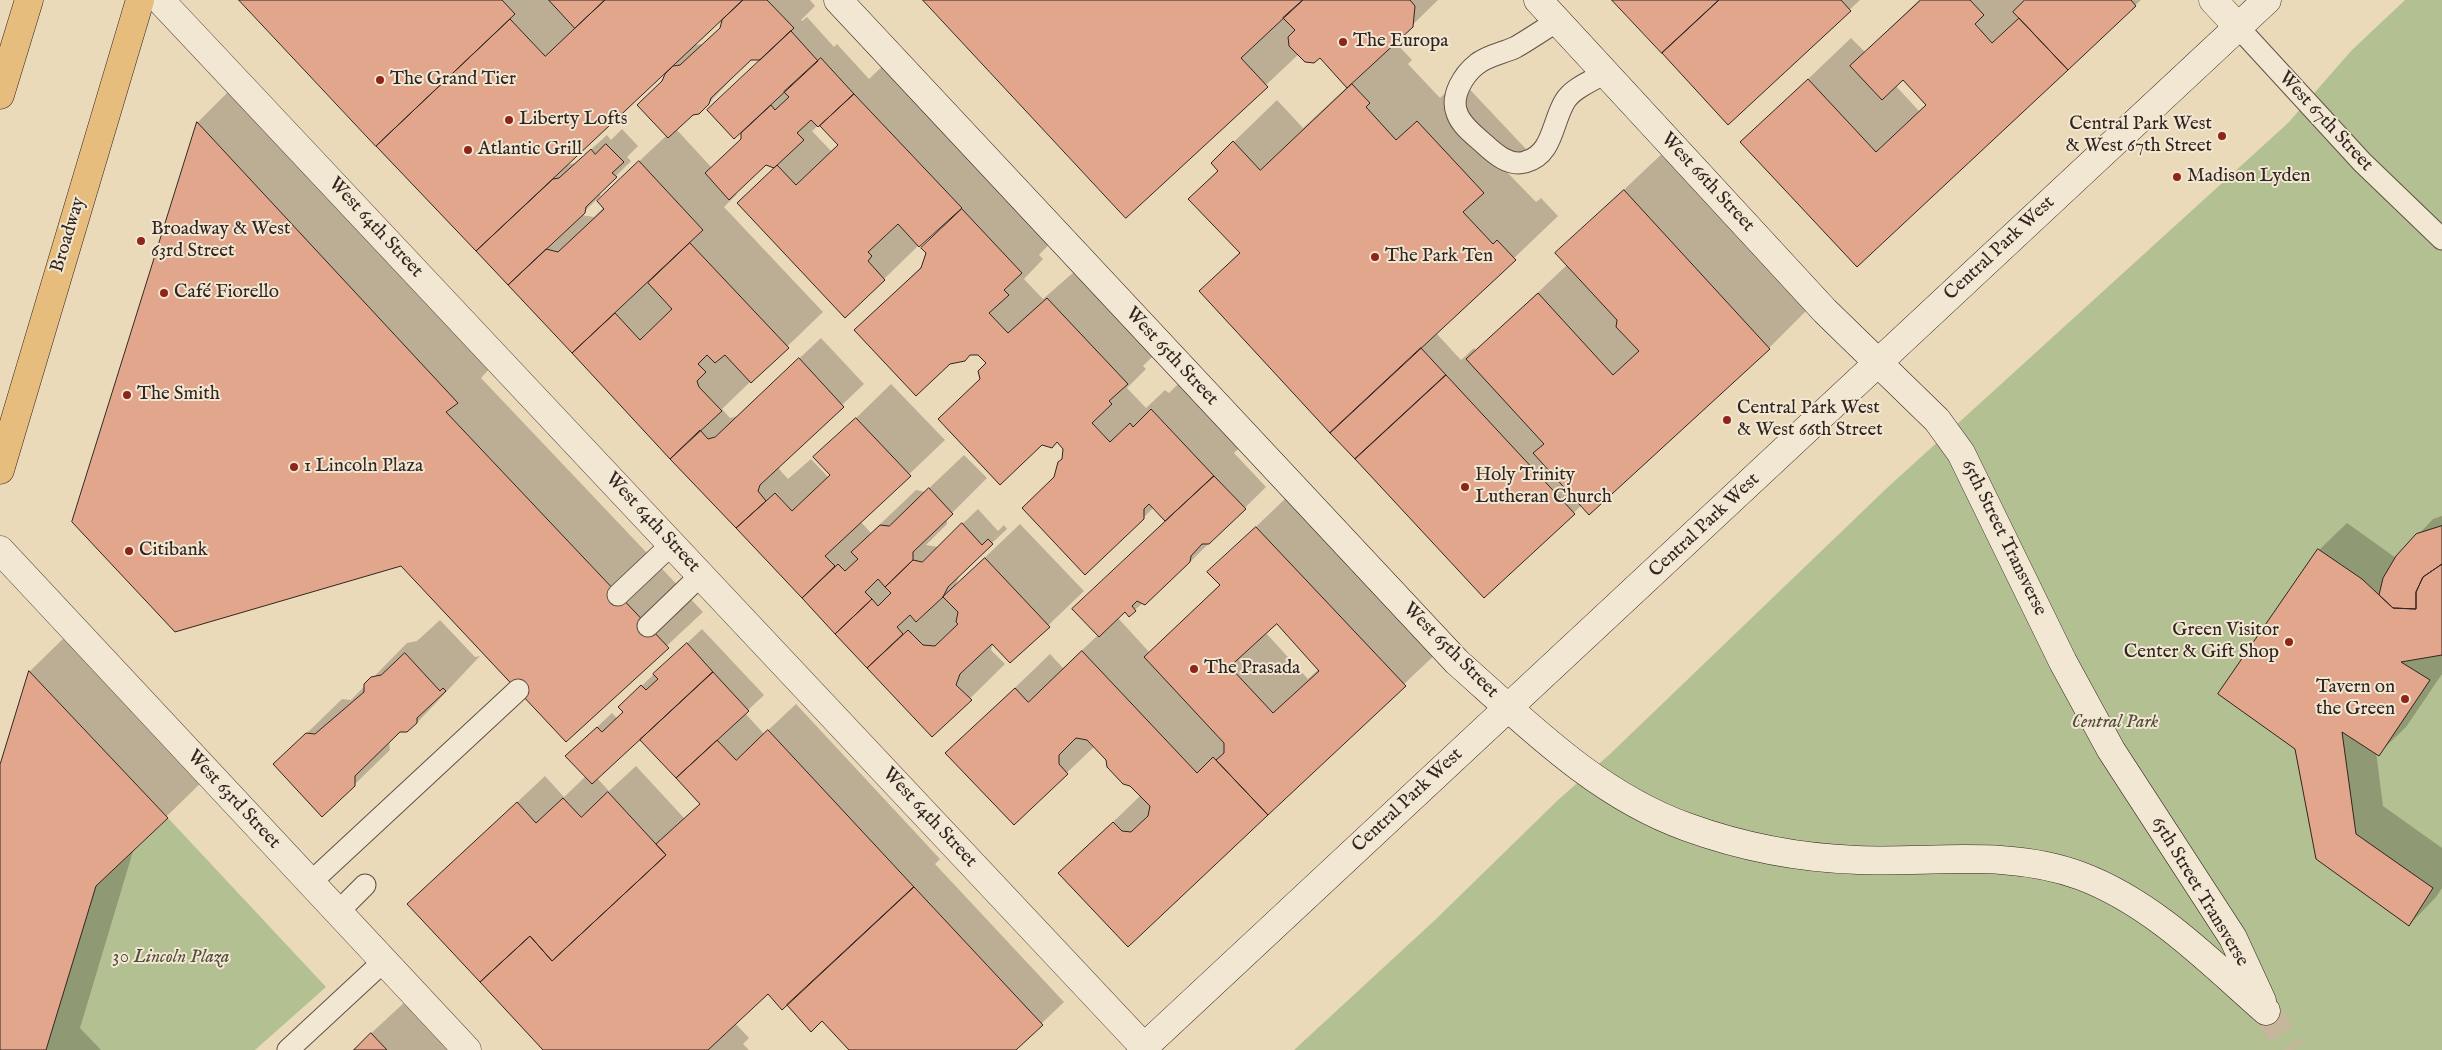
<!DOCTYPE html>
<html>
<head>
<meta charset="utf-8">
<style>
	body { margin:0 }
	canvas { display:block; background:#ebdaba }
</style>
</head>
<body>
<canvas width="2442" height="1050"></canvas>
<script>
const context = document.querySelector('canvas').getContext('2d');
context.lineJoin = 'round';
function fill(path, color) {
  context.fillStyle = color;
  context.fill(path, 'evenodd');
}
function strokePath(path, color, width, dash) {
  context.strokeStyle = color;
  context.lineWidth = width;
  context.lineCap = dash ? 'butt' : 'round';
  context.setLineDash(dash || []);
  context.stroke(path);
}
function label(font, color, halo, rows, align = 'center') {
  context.font = font + ' "IM FELL English",serif';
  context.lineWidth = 4;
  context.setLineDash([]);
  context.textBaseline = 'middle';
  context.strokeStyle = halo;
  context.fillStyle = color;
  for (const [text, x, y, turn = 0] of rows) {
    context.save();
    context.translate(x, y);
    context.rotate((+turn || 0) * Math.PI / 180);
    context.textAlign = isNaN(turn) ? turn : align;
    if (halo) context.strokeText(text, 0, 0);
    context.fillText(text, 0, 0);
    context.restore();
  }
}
fill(new Path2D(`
	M2405 0H2442V1050H1294L1435 920 1558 800 1610 754 1888 487 2288 123 2351 51Z
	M168 818 326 987 255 1050H46L96 886Z`), '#b3c092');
fill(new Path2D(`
	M241 0H810L815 6 801 20 802 21 807 17 834 47 837 44 869 79 889 60 1056 237 1039 255 1043 259 1024 279 1043 299 1082 265 1161 348 1143 366 1146 369 1127 388 1146 408 1165 390 1169 393 1187 375 1247 440 1234 453 1266 487 1190 562 1129 615 1125 610 1118 618 1150 653 1221 584 1209 572 1291 493 1440 650 1128 945 1060 873 1141 795 1095 746 1014 823 947 753 1050 654 1063 668 1098 635 1074 609 1166 520 1154 507 1143 518 1056 475 1063 459 1065 448 1058 441 939 419 981 378 987 363 978 354 856 330 923 265 943 227 942 226 919 245 845 317 775 167 766 164 735 192 737 194 724 207 823 312 722 409 730 418 738 416 821 338 864 384 780 464 779 469 788 479 811 459 828 477 831 474 815 458 891 384 945 440 860 521 871 533 874 530 916 490 925 492 964 455 987 478 947 518V524L926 545 938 547 978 509 998 531 1004 525 1007 529 961 572 955 586 1020 524 1084 591 1010 662 993 643 991 650 1005 664 932 736ZM730 10 732 11 722 26 703 44 694 45ZM751 58H763L742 131 743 139 712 168 676 129 709 103ZM675 62 676 64 666 75 664 81 667 135 633 167 604 207 594 217 581 215 600 196 601 191 631 161 627 157 638 146 622 129 611 140 607 135 576 163 566 165ZM832 112 839 144 831 151 812 131ZM1277 622 1319 669 1308 679 1266 633Z
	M924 0H1438L1395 42 1412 60 1408 64 1440 98 1460 79 1526 149 1505 170 1536 202 1541 198 1558 216 1436 333 1461 360 1474 348 1476 351 1568 264 1557 253 1668 148 1812 305 1769 348 1589 513 1582 505 1484 596 1201 291 1240 252 1190 199 1218 170 1212 163 1277 100 1303 128 1348 86 1320 57 1299 54 1126 216Z
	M1614 0H1860L1728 123Z
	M1919 0H2141L1857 265 1742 142 1851 38 1865 52ZM1903 78 1927 104 1919 111 1895 85Z
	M232 88 491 367 481 378 703 612 566 740 402 564 74 522 198 122Z
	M2442 516V674L2406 727 2378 754 2376 752 2383 806 2442 848V888L2436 897 2409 925 2296 748 2220 693 2319 550 2347 523 2396 558 2433 519Z
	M440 620 475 657 480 656 417 723 400 730 389 741 390 750 354 785 275 764 342 699 351 700 407 643 417 641Z
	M702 629 764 695 745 713 764 734 796 704 940 859 935 864 1064 1002 1014 1050H851L822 1019 789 1005 768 992 735 1023 749 1038 743 1044 749 1050H545L409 904 545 776 564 797 586 776 582 741 612 713 617 718 624 711 635 692ZM640 738 701 803 684 818 636 766 609 791 597 778Z
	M70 632 207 777 134 848 80 1028 101 1050H0V769L30 671Z
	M407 1000 454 1050H353Z`), '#0003');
const building = new Path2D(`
	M239 0H502L515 14 376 146Z
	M549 0H605L575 28Z
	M605 0H743L476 251 376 146 510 19 545 56Z
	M743 0H767L794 28 760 60H751L711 98 709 104 699 114 693 115 668 138 637 105 662 81 665 74 673 66 680 65 720 28 722 20Z
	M923 0H1303L1241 58 1268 87 1126 218Z
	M1303 0H1410L1415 6 1413 27 1347 88 1320 58 1314 63 1305 62 1289 46 1288 37 1295 30 1283 18Z
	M1612 0H1719L1662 53Z
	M1719 0H1841L1851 11 1728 125 1662 53Z
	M1921 0H1970L1984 15 1975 24 1992 43 2019 18 2068 70 1857 267 1740 142 1808 79 1876 152 1926 105 1903 80 1882 100 1850 66Z
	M2025 0H2131L2136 6 2068 70 2013 12Z
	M791 31 818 61 734 139 707 110Z
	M821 58 854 94 818 127 811 120 797 133 804 140 774 168 766 165 729 200 705 173 741 139V133L771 105 775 110 789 97 784 92Z
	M1352 84 1370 103 1366 107 1396 140 1417 121 1484 193 1463 212 1493 244 1497 240 1516 260 1330 433 1199 291 1240 253 1188 199 1218 171 1211 163 1233 141 1260 170Z
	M854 94 962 208 919 247 898 224 868 252 872 256 868 261 885 280 845 318 737 203 777 165 796 185 838 145 820 126Z
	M197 122 458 403 446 412 669 648 566 742 401 566 175 632 72 522Z
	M606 144 624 162 612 173 617 177 586 207 585 213 508 285 476 251 553 179 559 178 591 149 595 154Z
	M639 161 703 230 572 353 508 285 546 249 558 252 604 209 597 201Z
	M1624 190 1770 349 1589 515 1533 453 1544 444 1466 359 1538 293 1613 375 1639 351 1616 327 1617 320 1555 253Z
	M962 209 1022 273 1004 290 1009 295 989 313 1008 333 1047 298 1128 384 1109 401 1112 404 1092 423 1110 442 1130 423 1133 427 1151 409 1214 476 1165 521 1149 504 1144 509V519L1085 575 1022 508 1054 477 1058 462 1062 459 1063 449 1057 442 1052 448 1042 445 1000 485 938 419 980 379 978 371 986 363 978 355H970L965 361 950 364 916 396 854 330 921 268 926 253 921 248Z
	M690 243 789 348 751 383 725 355 715 363 707 355 698 364 706 372 697 381 699 387 722 411 670 459 572 353 615 313 640 340 672 309 648 283Z
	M1421 348 1446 375 1355 459 1330 433Z
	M799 358 844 407 760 485 758 491 766 501 736 528 670 459 700 430 708 439 715 437Z
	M1446 375 1575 514 1484 598 1355 459Z
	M856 418 911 476 825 556 835 566 802 598 736 528 775 493 792 511 830 475 813 457Z
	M1214 476 1246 509 1209 544H1202L1191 556 1190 562 1145 605 1137 601 1132 606 1136 611 1129 617 1125 612 1099 637 1072 609Z
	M929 488 953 514 913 552V560L885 587 878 579 865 592 872 599 835 634 802 598 838 564 845 571 858 559 851 552 880 525 889 526Z
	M962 523 982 545 988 539 993 544 948 587 943 597 916 622 910 615 897 627 903 634 867 668 835 634 872 599 878 606 891 593 885 587 913 560 922 562Z
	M2442 526V564L2423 577 2416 592V609L2393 608 2379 595 2383 578 2396 556 2416 534Z
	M1256 527 1406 686 1268 815 1216 760 1224 753V743L1144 657 1220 585 1207 572ZM1277 624 1319 671 1273 713 1230 667Z
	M2318 549 2362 579 2393 608 2416 609V592L2423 577 2442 564V655L2401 662 2430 680 2379 756 2342 732 2356 834 2433 888 2409 926 2316 859 2295 749 2218 694Z
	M985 558 1050 627 1010 663 992 644 960 674 956 685 972 700 932 737 867 668 908 630 923 645 935 646 958 624 956 622 958 612 943 597Z
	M687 643 713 672 592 784 565 756 597 727 602 732 623 712 618 707 641 685 646 690 658 679 653 674Z
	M1082 651 1197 773 1213 757 1268 815 1128 947 1058 873 1113 822 1122 831 1131 832 1148 816 1150 806 1130 786 1123 784 1107 767 1106 760 1087 740 1076 738 1059 755V764L1068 774 1014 825 945 753 1015 688 1028 702Z
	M405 653 440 691 443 688 446 691 417 718V723L407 732H400L355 776V786L322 817 273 764 306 733 315 734 364 692V684L371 677 381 675Z
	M29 671 168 818 96 886 46 1050H0V765Z
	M713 672 749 711 676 778 640 740Z
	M768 730 914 887 782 1010 768 994 708 1050H543L480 982 530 936 552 961 666 855 656 844 700 804 676 778 717 740 736 760Z
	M608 792 666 855 552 961 530 936 480 982 407 904 517 802 536 823 563 798 581 817Z
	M914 887 1043 1025 1016 1050H849L822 1021 811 1032 787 1005Z
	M371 1033 387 1050H354Z`);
fill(building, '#e2a68c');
strokePath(building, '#322521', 1);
strokePath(new Path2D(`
	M2266 1011 2292 1050`), '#c6b69b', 28, [28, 14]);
const service = new Path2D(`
	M1558 21C1544 29 1530 39 1516 47 1504 53 1488 55 1477 64 1464 74 1450 96 1457 113 1461 125 1473 134 1482 142 1493 152 1508 167 1525 162 1553 155 1552 122 1565 101 1573 88 1592 81 1605 73
	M2238 27 2362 162 2442 239
	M618 595 672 544
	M648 626 701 575
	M310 883 518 690
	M338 912 365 885
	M288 1050 384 961`);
const minor = new Path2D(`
	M160 0 1144 1047
	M2213 0 2238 27
	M0 550 467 1050`);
const secondary = new Path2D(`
	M838 0 1457 662C1527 724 1597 795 1687 827 1742 847 1799 858 1858 860 1932 863 2010 849 2081 876 2153 903 2210 962 2266 1011
	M1538 0 1825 311 1937 420 1961 453 2063 662 2111 750 2233 938 2262 1001
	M1141 1050 2267 0`);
const primary = new Path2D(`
	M0 95 29 0
	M0 470 140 0`);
strokePath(service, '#605247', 23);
strokePath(minor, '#605247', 29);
strokePath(secondary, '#322521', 29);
strokePath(primary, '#322521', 29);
strokePath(service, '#f2e7d2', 21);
strokePath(minor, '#f2e7d2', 28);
strokePath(secondary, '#f2e7d2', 28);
strokePath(primary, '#e6bd7d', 28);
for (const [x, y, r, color] of [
	[1343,42,5,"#8f2418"],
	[380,80,5,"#8f2418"],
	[509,120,5,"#8f2418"],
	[2222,136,5,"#8f2418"],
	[468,150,5,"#8f2418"],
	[2177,177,5,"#8f2418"],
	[141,241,5,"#8f2418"],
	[1375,257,5,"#8f2418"],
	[164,293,5,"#8f2418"],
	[127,395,5,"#8f2418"],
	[1727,420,5,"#8f2418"],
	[294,467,5,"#8f2418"],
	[1465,487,5,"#8f2418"],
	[129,551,5,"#8f2418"],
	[2289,642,5,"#8f2418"],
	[1194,669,5,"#8f2418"],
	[2405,699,5,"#8f2418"]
]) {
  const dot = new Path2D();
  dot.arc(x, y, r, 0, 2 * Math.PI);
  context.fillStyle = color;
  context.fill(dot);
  strokePath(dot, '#f2e7d2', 2);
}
label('19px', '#322521', '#f2e7d2', [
	["The Europa",1353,42],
	["The Grand Tier",390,80],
	["Liberty Lofts",519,120],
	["Central Park West",2212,125,"right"],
	["& West 67th Street",2212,147,"right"],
	["Atlantic Grill",478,150],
	["Madison Lyden",2187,177],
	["Broadway & West",151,230],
	["63rd Street",151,252],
	["The Park Ten",1385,257],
	["Café Fiorello",174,293],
	["The Smith",137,395],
	["Central Park West",1737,409],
	["& West 66th Street",1737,431],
	["1 Lincoln Plaza",304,467],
	["Holy Trinity",1475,476],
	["Lutheran Church",1475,498],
	["Citibank",139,551],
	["Green Visitor",2279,631,"right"],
	["Center & Gift Shop",2279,653,"right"],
	["The Prasada",1204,669],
	["Tavern on",2395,688,"right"],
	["the Green",2395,710,"right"]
], 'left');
label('19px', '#322521', '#f2e7d2', [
	["West 67th Street",2325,122,47],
	["West 66th Street",1707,183,47],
	["West 64th Street",375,228,47],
	["Broadway",69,235,-73],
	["Central Park West",2000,249,-43],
	["West 65th Street",1171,357,47],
	["West 64th Street",652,523,47],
	["Central Park West",1705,526,-43],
	["65th Street Transverse",2003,538,64],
	["West 65th Street",1450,651,45],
	["West 63rd Street",233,800,47],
	["Central Park West",1408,801,-43],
	["West 64th Street",929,818,47],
	["65th Street Transverse",2199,892,59]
]);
label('italic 19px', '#524c3d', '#f2e7d2', [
	["Central Park",2115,723],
	["30 Lincoln Plaza",171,958]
]);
</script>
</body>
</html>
